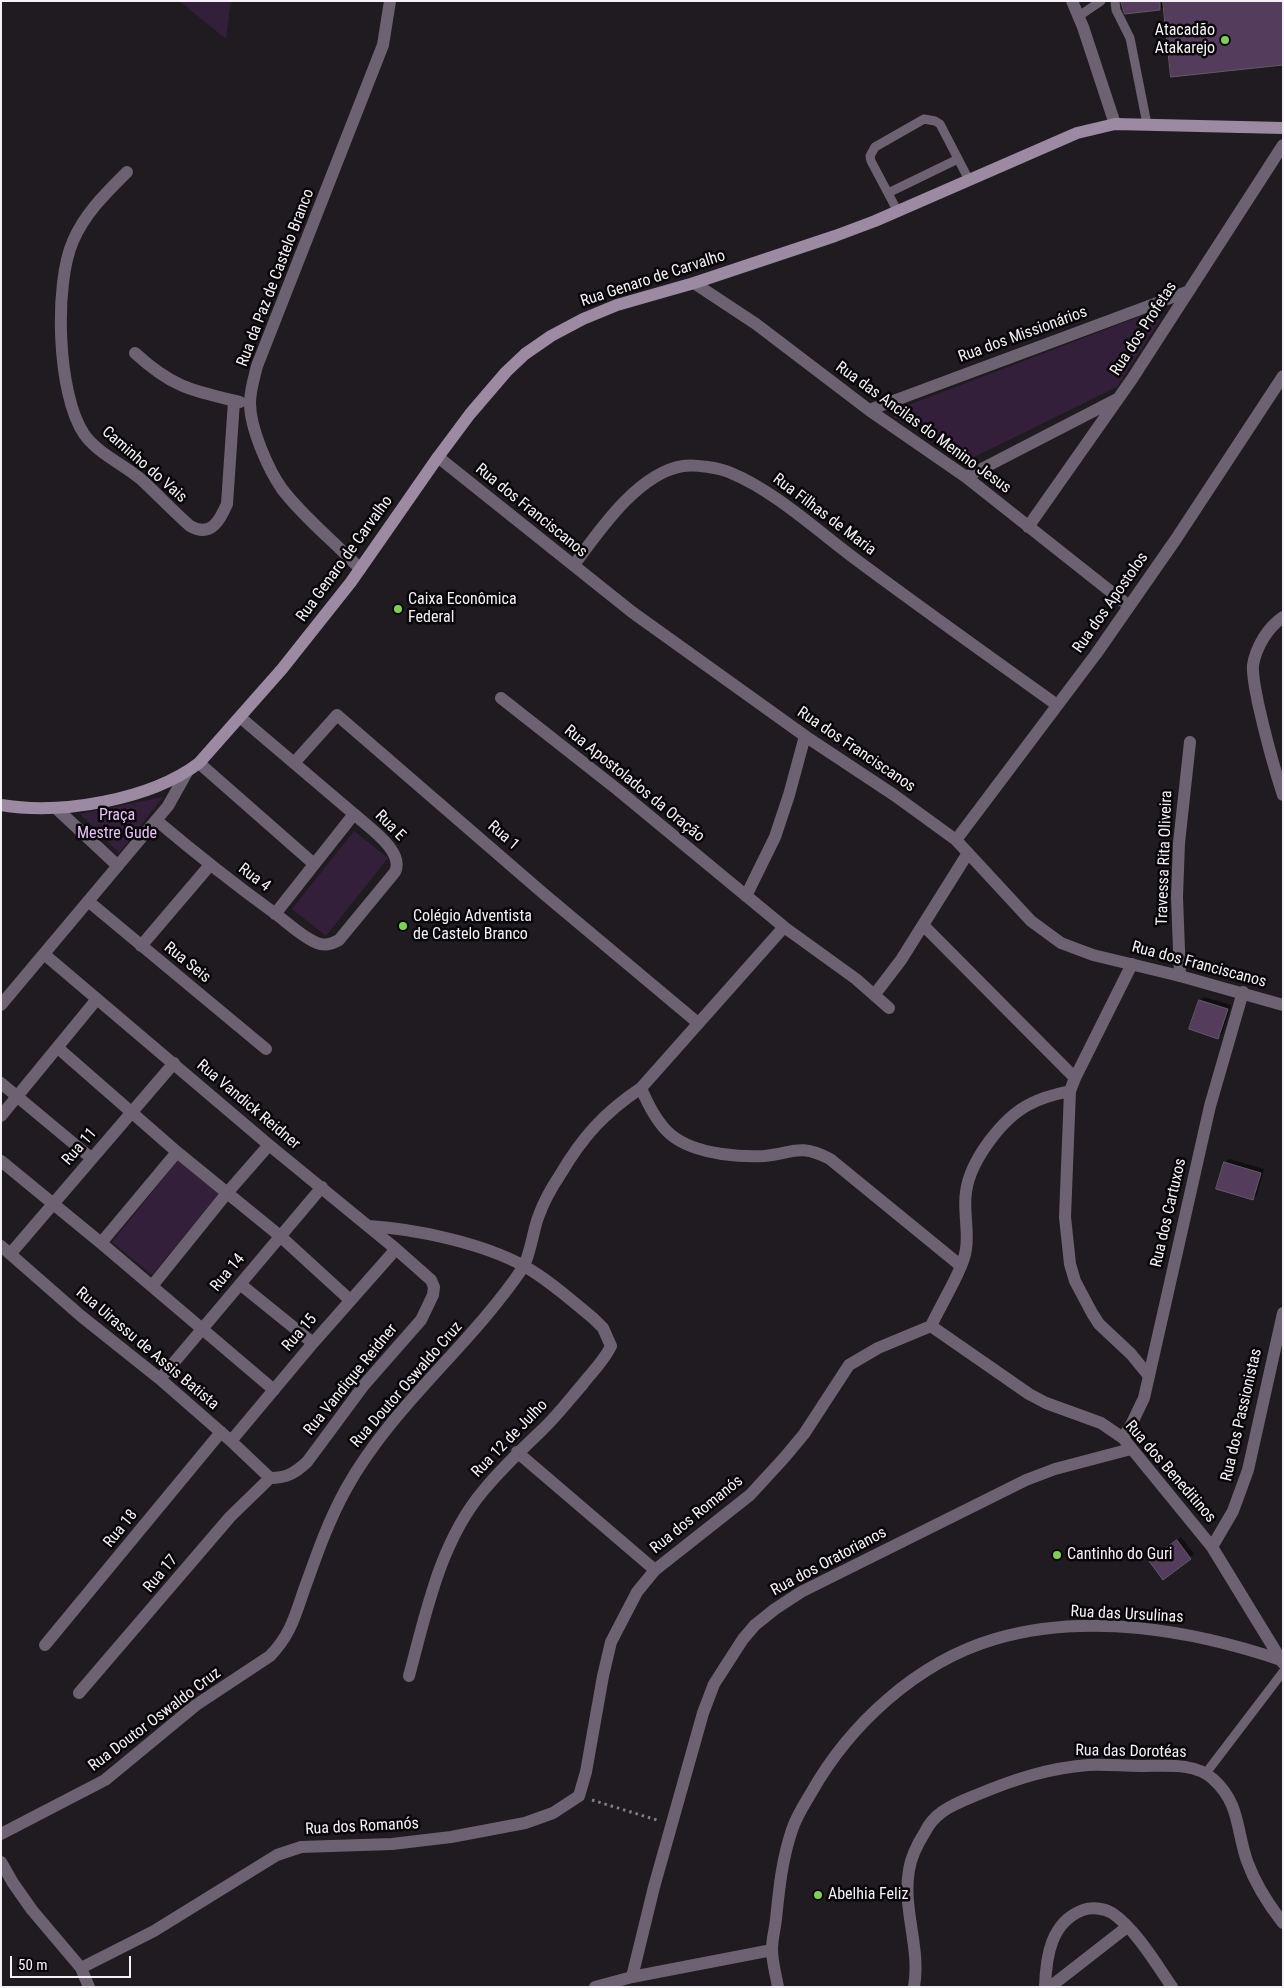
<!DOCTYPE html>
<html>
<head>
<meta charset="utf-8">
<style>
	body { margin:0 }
	#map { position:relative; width:1284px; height:1988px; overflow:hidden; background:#1f1b20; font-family:"Roboto Condensed",sans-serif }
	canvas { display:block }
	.frame { position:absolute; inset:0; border:2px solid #f3f1f5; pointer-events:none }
	.scale { position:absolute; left:10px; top:1956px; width:121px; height:22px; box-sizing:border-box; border:2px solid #f3f1f5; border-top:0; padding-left:6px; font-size:15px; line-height:18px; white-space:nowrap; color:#f3f1f5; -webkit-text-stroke:4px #080608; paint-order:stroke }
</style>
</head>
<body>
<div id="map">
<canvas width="1284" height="1988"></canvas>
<div class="frame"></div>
<div class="scale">50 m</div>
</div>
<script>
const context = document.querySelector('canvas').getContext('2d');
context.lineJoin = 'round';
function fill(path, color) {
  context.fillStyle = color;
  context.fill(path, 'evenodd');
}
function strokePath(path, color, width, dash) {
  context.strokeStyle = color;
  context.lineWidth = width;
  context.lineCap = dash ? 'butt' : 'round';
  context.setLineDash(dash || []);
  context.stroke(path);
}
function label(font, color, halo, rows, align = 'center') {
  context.font = font + ' "Roboto Condensed",sans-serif';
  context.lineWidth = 5;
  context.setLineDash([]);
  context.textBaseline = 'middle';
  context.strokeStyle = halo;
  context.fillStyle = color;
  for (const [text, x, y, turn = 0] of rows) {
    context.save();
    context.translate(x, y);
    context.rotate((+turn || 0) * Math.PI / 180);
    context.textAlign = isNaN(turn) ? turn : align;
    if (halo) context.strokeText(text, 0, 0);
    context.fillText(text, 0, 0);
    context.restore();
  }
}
fill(new Path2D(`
	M178 1H231L226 39 183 4Z
	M1154 311 1160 320 1117 387 972 458 894 417 893 411Z
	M163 797 119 853 80 814Z
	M354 831 388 858 326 936 292 909Z
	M178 1160 219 1193 152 1275 112 1242Z`), '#341f3b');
fill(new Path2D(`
	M1123 1H1283L1165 8 1126 13Z
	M1204 997 1231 1005 1222 1034 1218 1037 1191 1029 1200 1000Z
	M1229 1159 1264 1169 1257 1195 1253 1199 1225 1163Z
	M1181 1537 1194 1554 1163 1578 1154 1557Z`), '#0007');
const building = new Path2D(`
	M1121 1H1160V10L1125 14Z
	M1163 1H1283V65L1171 77Z
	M1199 1000 1228 1009 1218 1039 1189 1029Z
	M1224 1162 1261 1173 1253 1200 1216 1189Z
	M1177 1540 1191 1559 1163 1580 1149 1561Z`);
fill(building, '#533c5c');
strokePath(building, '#615c63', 1);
strokePath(new Path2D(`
	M592 1800 660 1821`), '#827f83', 3, [2.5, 4]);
strokePath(new Path2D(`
	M1115 1 1116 10 1130 38 1147 124
	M1079 16 1101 1
	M888 193 958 159
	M898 212 871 161 870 156 875 147 924 119 935 121 940 124 969 180
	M1206 1773 1283 1672`), '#6d6271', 9);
strokePath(new Path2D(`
	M1072 1 1083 27 1115 124
	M127 172C106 193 85 213 73 241 54 284 57 394 84 434 98 454 125 465 143 481 159 496 174 512 190 526 211 538 220 520 227 504L234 401
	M694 283 756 324 869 410 966 477 1129 606
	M135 353C173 388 193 391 240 402
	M869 410 1189 291
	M966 477 1117 399
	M1028 527 1132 379 1283 145
	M574 565C599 531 638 473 683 466 694 464 721 468 731 473 775 491 820 533 858 561 924 610 990 657 1057 705
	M360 569C335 542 304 518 282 489 268 469 250 428 250 403 250 391 254 378 257 366L383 45 390 1
	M1283 617C1268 627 1256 647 1253 665 1252 677 1256 691 1258 703 1265 734 1273 765 1283 795
	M501 698 618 790 784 927 856 979 889 1008
	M241 718 354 814
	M199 763 314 864
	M294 763 337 715 544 894 698 1023
	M57 809 118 866
	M156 820C194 852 233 883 273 912 287 922 302 937 317 943 324 946 332 944 339 940L395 872C405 851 368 827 354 814L275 914
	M956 840 1096 654 1176 539 1283 376
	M746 896 775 837 789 795 805 736
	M88 901 266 1049
	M924 926 1075 1078
	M141 946 210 865
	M44 954 269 1145 396 1249 431 1280 434 1287 433 1295 421 1320 364 1385 307 1462C295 1473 287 1478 270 1478
	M1132 964 1075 1078 1070 1091 1065 1217 1070 1264 1075 1281 1092 1313 1099 1324 1131 1354 1149 1376
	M1180 976 1177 897 1179 843 1190 742
	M875 994 901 960 968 853
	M1 1005 168 806 187 772
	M58 1048 177 1152 280 1236 350 1300
	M1 1083 91 1158
	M641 1088C659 1131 675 1147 722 1154 736 1156 749 1157 764 1156 794 1153 799 1143 830 1159L961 1266
	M1 1116 97 999
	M1 1161 101 1243 274 1390
	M369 1226C416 1229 482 1243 524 1266 549 1280 572 1301 594 1319L603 1328 611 1346C604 1361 592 1372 582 1385 569 1400 556 1417 541 1431 521 1450 501 1469 483 1491 440 1542 426 1613 409 1676
	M101 1243 177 1152
	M1 1246 81 1316 160 1379 231 1441 270 1478
	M11 1253 174 1063
	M240 1284 313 1343
	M152 1286 227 1193 269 1145
	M931 1326 1029 1394 1046 1403 1101 1423 1123 1438 1212 1547 1283 1663
	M931 1326C940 1306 964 1268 966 1249 969 1230 963 1211 966 1192 970 1161 1002 1118 1030 1104 1043 1097 1056 1094 1070 1091
	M160 1379 322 1187
	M1123 1438 1131 1425 1144 1398 1210 1106 1243 992
	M231 1441 313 1343 396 1249
	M517 1452 655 1570
	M1212 1547 1233 1511 1248 1470 1283 1313
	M45 1645 221 1432
	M79 1693 230 1517 270 1478
	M1 1834 105 1780 196 1705 270 1656C294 1631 296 1610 308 1579 319 1548 330 1518 346 1489 392 1406 469 1347 522 1269 530 1258 533 1229 539 1215 544 1201 552 1187 560 1175 583 1136 604 1113 641 1088L784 927
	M1 1862 13 1883 32 1910 81 1968 89 1987
	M81 1968 154 1931 277 1855 301 1847 392 1844 451 1837 525 1823 553 1813 579 1796 586 1772 603 1676 611 1642 637 1592 655 1570 750 1495 784 1458 804 1434 849 1365 878 1348 931 1326
	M632 1977 654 1887 703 1713 714 1684 743 1639 755 1625 775 1609 801 1592 1026 1480 1055 1469 1131 1449
	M595 1987 632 1977 772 1950
	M778 1987C776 1975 772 1962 772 1949 772 1939 775 1929 776 1919 779 1889 782 1859 792 1830 796 1817 804 1805 811 1793 850 1724 917 1662 995 1639 1087 1612 1192 1630 1281 1660
	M914 1987C921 1948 902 1909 909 1870 911 1857 918 1843 925 1832 929 1824 935 1817 942 1812 953 1804 967 1799 979 1794 1015 1779 1049 1768 1088 1765 1105 1764 1123 1766 1141 1766 1164 1766 1195 1762 1213 1779 1240 1803 1236 1829 1247 1861 1255 1883 1268 1904 1283 1923
	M1045 1987C1046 1956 1051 1922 1083 1910 1091 1907 1104 1908 1112 1913 1134 1927 1157 1965 1172 1987
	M1050 1987 1127 1927`), '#6d6271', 12);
strokePath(new Path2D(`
	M438 457 632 612 805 736 894 795 956 840 1031 921 1061 943 1093 955 1180 976 1283 1005`), '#6d6271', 12);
strokePath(new Path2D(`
	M1 805C61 815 150 800 199 763L282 669 351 582 438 457 470 414 506 372 525 354 551 336 583 319 617 305 694 283 835 236 875 221 1077 133 1115 124 1283 128`), '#9b8aa2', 12);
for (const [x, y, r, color] of [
	[1225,40,5,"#7ed053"],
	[398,609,5,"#7ed053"],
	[403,926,5,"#7ed053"],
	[1057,1555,5,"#7ed053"],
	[818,1895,5,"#7ed053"]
]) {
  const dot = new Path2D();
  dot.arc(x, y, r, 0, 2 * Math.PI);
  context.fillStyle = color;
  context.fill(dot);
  strokePath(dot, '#080608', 2);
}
label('16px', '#f3f1f5', '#080608', [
	["Atacadão",1215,31,"right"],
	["Atakarejo",1215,49,"right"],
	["Caixa Econômica",408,600],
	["Federal",408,618],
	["Colégio Adventista",413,917],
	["de Castelo Branco",413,935],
	["Cantinho do Guri",1067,1555],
	["Abelhia Feliz",828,1895]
], 'left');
label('16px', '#f3f1f5', '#080608', [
	["Rua da Paz de Castelo Branco",276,278,-69],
	["Rua Genaro de Carvalho",653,279,-18],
	["Rua dos Profetas",1144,329,-57],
	["Rua dos Missionários",1023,335,-20],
	["Rua das Ancilas do Menino Jesus",923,428,36],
	["Caminho do Vais",144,465,41],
	["Rua dos Franciscanos",531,511,39],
	["Rua Filhas de Maria",824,515,37],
	["Rua Genaro de Carvalho",345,559,-54],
	["Rua dos Apostolos",1111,603,-55],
	["Rua dos Franciscanos",856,750,34],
	["Rua Apostolados da Oração",634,784,39],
	["Rua E",390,826,45],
	["Rua 1",503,836,41],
	["Travessa Rita Oliveira",1165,858,-88],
	["Rua 4",254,878,37],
	["Rua Seis",187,963,39],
	["Rua dos Franciscanos",1199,965,15],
	["Rua Vandick Reidner",248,1105,40],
	["Rua 11",80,1147,-49],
	["Rua dos Cartuxos",1169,1213,-77],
	["Rua 14",228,1273,-50],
	["Rua 15",300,1333,-49],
	["Rua Uirassu de Assis Batista",147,1349,40],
	["Rua Vandique Reidner",351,1380,-51],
	["Rua Doutor Oswaldo Cruz",407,1385,-49],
	["Rua dos Passionistas",1242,1415,-77],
	["Rua 12 de Julho",510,1439,-46],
	["Rua dos Beneditinos",1170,1472,49],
	["Rua dos Romanós",697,1515,-39],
	["Rua 18",121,1529,-51],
	["Rua dos Oratorianos",829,1562,-28],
	["Rua 17",161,1574,-50],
	["Rua das Ursulinas",1127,1615,3],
	["Rua Doutor Oswaldo Cruz",155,1720,-37],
	["Rua das Dorotéas",1131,1752,1],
	["Rua dos Romanós",362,1827,-3]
]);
label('16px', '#e9c1fa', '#080608', [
	["Praça",117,816],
	["Mestre Gude",117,834]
]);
</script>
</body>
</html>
